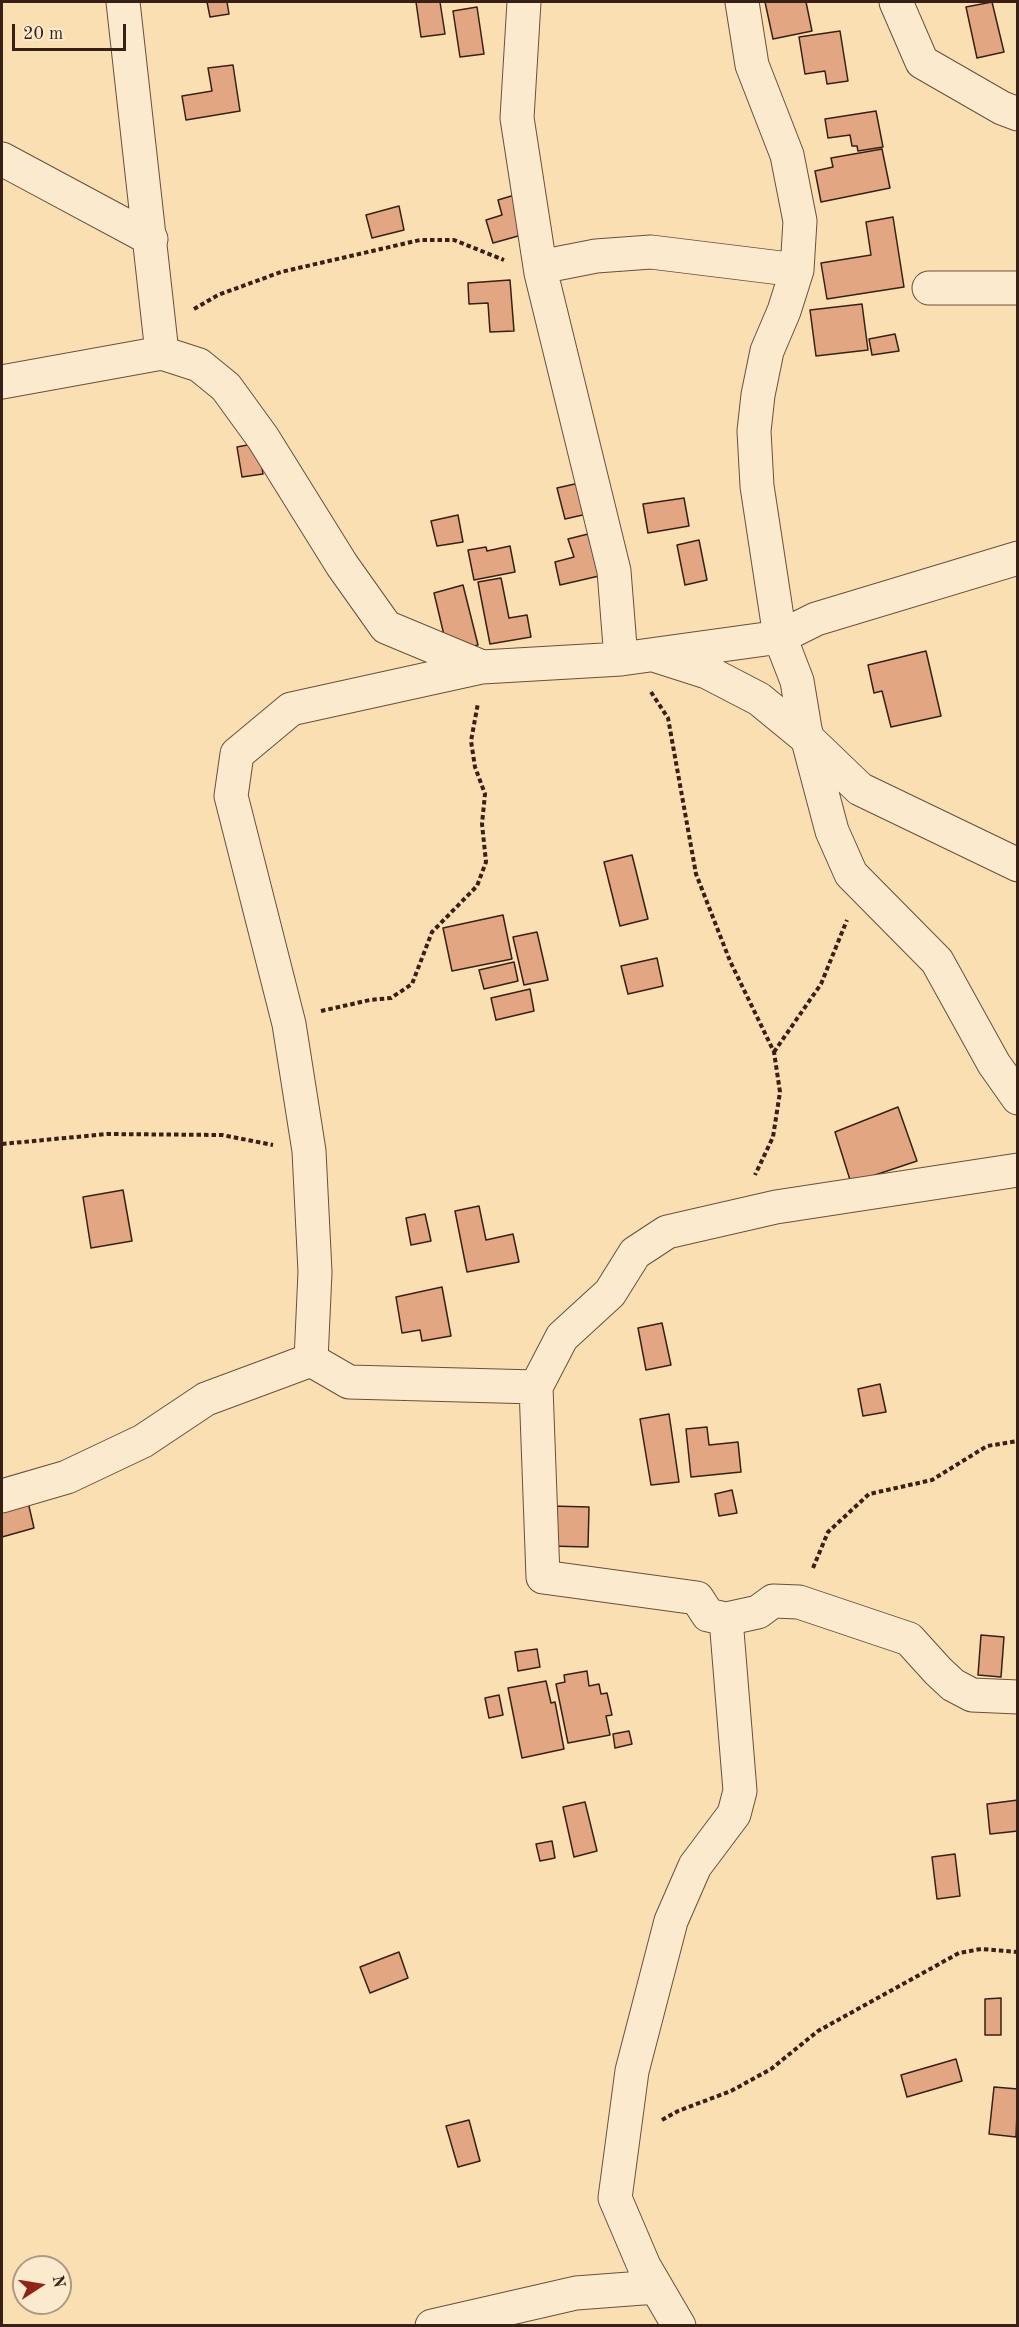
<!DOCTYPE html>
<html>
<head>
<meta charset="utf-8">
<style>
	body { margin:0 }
	#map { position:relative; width:1019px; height:2327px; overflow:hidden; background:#fadfb3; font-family:"Old Standard TT",serif }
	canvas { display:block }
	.frame { position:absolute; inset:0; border:3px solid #382016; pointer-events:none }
	.north { position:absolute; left:12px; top:2255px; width:60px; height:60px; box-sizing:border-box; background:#fceace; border:2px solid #ae9984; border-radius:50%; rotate:78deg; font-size:16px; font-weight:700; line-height:24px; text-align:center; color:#382016 }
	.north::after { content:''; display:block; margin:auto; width:21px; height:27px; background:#8f2418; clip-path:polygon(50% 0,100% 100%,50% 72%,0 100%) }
	.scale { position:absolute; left:12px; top:24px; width:114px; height:27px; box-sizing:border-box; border:3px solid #382016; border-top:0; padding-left:8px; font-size:18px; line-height:21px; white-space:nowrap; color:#382016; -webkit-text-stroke:4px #fceace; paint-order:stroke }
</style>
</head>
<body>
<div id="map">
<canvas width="1019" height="2327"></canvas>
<div class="frame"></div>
<div class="north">N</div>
<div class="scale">20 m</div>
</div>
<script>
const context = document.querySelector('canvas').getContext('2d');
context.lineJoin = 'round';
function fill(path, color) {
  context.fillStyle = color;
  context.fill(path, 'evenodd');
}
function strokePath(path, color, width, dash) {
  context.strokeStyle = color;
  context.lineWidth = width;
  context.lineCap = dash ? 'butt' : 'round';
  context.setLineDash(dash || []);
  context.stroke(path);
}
const building = new Path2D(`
	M207 2H227L229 14 210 17Z
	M416 2H440L445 34 421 37Z
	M765 2H806L812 31 773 39Z
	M992 2 1004 52 977 58 966 7Z
	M477 7 484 54 460 57 453 11Z
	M840 31 848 81 827 84 825 71 805 74 799 37Z
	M233 65 240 111 186 120 182 96 212 91 208 68Z
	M876 111 883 147 858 151 857 146H852L850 135 828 138 825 119Z
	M882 149 890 188 821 202 815 171 833 167 831 158Z
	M518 194 529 233 493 243 486 220 502 215 498 200Z
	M399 206 404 230 372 238 366 215Z
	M893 217 904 287 827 299 821 263 871 255 866 222Z
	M510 280 514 331 490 332 488 303 469 304 468 283Z
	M862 304 868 350 816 356 810 310Z
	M895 334 899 351 872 355 869 339Z
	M258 443 263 474 242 477 237 447Z
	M579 483 587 514 565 519 557 488Z
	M684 498 689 526 648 533 643 504Z
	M458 515 463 542 437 546 431 521Z
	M588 534 599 576 560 585 555 562 574 557 568 539Z
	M699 540 707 580 685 585 677 545Z
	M510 546 515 572 474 580 468 550 486 547 487 551Z
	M501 578 509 618 527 615 531 637 490 644 478 582Z
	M463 585 478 645 448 652 434 593Z
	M926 651 941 716 891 727 882 691 874 693 868 665Z
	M632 855 648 919 620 926 604 862Z
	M503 915 512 959 452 971 443 928Z
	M537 932 548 980 524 985 513 937Z
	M657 958 663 986 628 994 621 966Z
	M514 962 518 981 484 989 479 970Z
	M530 989 534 1011 496 1020 491 998Z
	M898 1107 917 1161 851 1183 835 1132Z
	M123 1190 132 1241 91 1248 83 1197Z
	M479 1206 486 1240 513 1234 519 1262 467 1272 455 1211Z
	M425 1214 431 1241 411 1245 406 1218Z
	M442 1287 451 1336 422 1341 420 1330 402 1333 396 1297Z
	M662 1323 671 1365 646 1370 638 1328Z
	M880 1384 886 1412 863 1416 858 1389Z
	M669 1414 679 1482 651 1485 640 1419Z
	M707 1427 709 1445 738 1442 741 1472 691 1477 686 1429Z
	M732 1490 737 1513 719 1516 715 1494Z
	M28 1502 34 1528 2 1537V1508Z
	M551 1506 589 1507 588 1547 550 1546Z
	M981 1635 1004 1637 1001 1677 978 1675Z
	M537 1649 540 1667 518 1671 515 1652Z
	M587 1671 589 1686 599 1684 601 1694 607 1693 612 1715 606 1716 610 1735 568 1743 556 1684 565 1682 564 1675Z
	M546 1681 551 1703 555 1702 564 1749 522 1758 508 1688Z
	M499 1695 503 1715 489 1718 485 1698Z
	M629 1731 632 1744 615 1748 613 1734Z
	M1018 1800V1831L990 1834 987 1804Z
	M585 1802 597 1851 574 1857 563 1807Z
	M552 1841 555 1858 540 1861 536 1844Z
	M955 1854 960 1896 937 1899 932 1857Z
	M399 1952 408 1978 370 1993 360 1967Z
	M1001 1998V2035H985V1999Z
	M956 2059 962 2081 907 2097 901 2075Z
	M994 2087 1018 2089 1016 2137 989 2134Z
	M469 2120 480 2161 458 2167 446 2126Z`);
fill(building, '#e2a782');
strokePath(building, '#382016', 1.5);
const minor = new Path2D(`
	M123 2 162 353
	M524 2 517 118 541 273 614 571 621 659
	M742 2 752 65 787 155 800 221 797 270 784 311 767 351 758 395 754 431 757 486 780 637 797 681 805 729 832 831 851 874 937 961 994 1064 1018 1098
	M896 2 922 62 1002 108 1018 114
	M2 159 151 239
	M540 267 596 256 651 252 797 270
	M929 288H1018
	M2 382 162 353 199 365 226 387 263 438 342 565 386 627 482 667
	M1018 558 816 619 780 637 621 659 482 667 291 709 237 754 231 796 289 1024 309 1151 315 1272 311 1360 349 1382 536 1387 562 1337 610 1293 635 1253 667 1232 776 1207 1018 1170
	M657 656 707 672 759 699 809 740 860 789 1018 865
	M536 1387 543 1577 697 1598 708 1615 726 1619 758 1612 773 1601 799 1602 909 1639 938 1671 953 1685 972 1695 1018 1697
	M2 1496 67 1477 143 1441 206 1399 311 1360
	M432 2326 576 2293 656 2287
	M679 2326 644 2266 615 2198 632 2071 671 1921 695 1866 734 1814 740 1791 726 1619`);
strokePath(minor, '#68503d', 35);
strokePath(new Path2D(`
	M194 309 218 295 281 272 420 240H454L504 260
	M651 692 668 718 696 874 730 961 774 1052 780 1092 773 1137 755 1175
	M321 1011 370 1000 391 998 412 984 432 932 477 886 486 862 482 824 485 794 475 767 471 741 478 703
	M774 1052 821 984 847 920
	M2 1144 107 1134 222 1135 273 1145
	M813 1568 828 1532 869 1494 932 1480 987 1446 1018 1441
	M662 2120 678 2111 731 2091 771 2069 818 2031 959 1953 981 1949 1018 1952`), '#382016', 4, [4.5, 3]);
strokePath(minor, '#fceace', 33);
</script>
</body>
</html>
